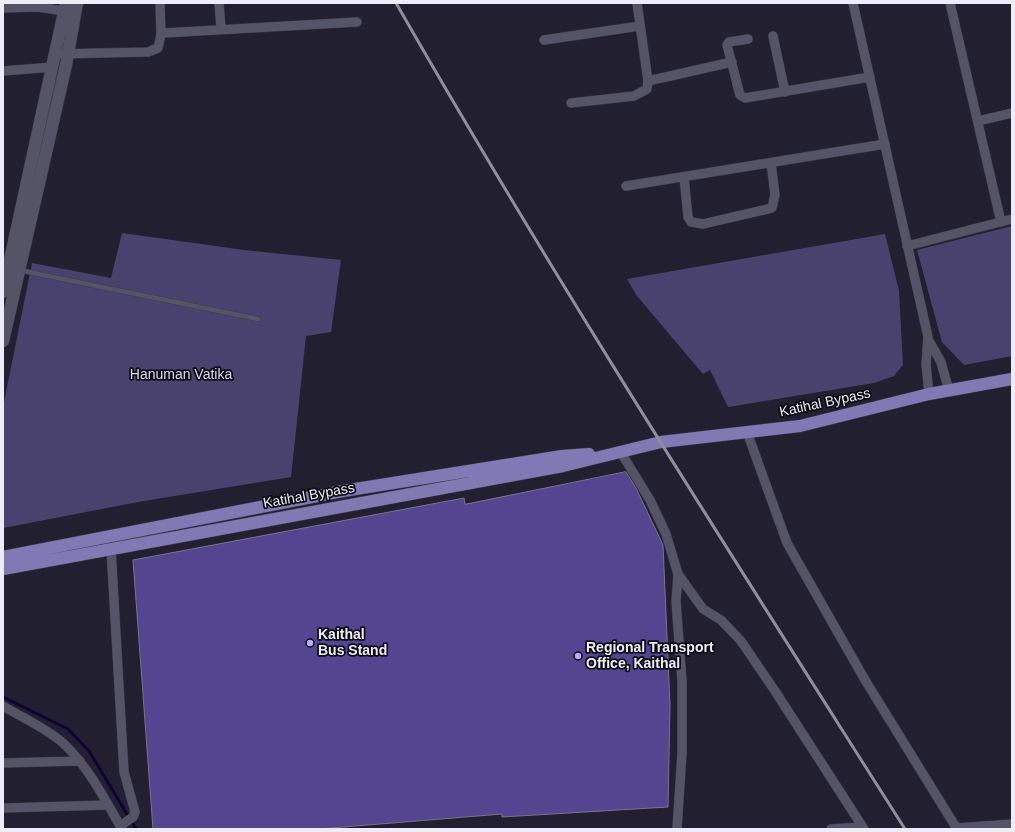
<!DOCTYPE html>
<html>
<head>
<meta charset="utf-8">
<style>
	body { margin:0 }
	#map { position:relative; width:1015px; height:832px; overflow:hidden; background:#222030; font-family:Helvetica,sans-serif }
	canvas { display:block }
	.frame { position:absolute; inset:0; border:4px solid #edecf8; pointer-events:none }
</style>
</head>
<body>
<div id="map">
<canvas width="1015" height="832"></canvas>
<div class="frame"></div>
</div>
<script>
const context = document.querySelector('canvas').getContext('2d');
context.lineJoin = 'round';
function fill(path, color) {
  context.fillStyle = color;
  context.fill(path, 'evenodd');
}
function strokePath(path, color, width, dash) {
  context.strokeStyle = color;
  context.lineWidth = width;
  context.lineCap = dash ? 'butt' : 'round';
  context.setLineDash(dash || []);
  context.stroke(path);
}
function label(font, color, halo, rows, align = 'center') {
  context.font = font + ' Helvetica,sans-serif';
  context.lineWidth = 3.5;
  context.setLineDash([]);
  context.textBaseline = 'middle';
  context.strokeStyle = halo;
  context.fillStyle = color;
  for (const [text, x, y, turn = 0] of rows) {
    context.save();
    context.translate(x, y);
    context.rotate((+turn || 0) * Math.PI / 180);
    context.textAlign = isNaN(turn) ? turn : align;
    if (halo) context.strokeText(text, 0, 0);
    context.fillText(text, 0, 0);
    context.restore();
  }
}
fill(new Path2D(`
	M1012 226V356L964 365 942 342 917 250Z
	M122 233 244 250 341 260 331 332 306 336 291 477 138 502 3 528V407L32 263 111 278Z
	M885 234 899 291 903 365 894 376 874 383 728 407 710 370 703 374 637 296 627 279Z`), '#49426e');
strokePath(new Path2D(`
	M3 697 68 729 89 751 136 829`), '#103', 3);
const building = new Path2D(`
	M626 472 636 488 663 545 670 705 668 807 502 817V814L319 829H153L133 560 464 498 465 504Z`);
fill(building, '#534590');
strokePath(building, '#77758a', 1);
const service = new Path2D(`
	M19 270 258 319`);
const minor = new Path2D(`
	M160 3 161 35
	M219 3 221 28
	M853 3 928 337 926 364 929 394
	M950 3 1001 222
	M3 8 38 7 64 11
	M773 36 785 92
	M748 39 729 42 727 45 740 95 745 98 870 77
	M544 40 640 26
	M55 54 148 52 158 48 161 35 164 33 357 22
	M3 71 53 67
	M648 81 732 62
	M571 103 634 96 647 89 648 81 637 3
	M978 121 1012 113
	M684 177 688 217 691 222 703 224 772 208 775 195 771 163
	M626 186 885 144
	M907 246 1012 219
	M928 339 941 362 949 391
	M747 432 787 543 865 680 957 829
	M620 451 650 500 666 534 678 574 676 602 682 681V753L677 829
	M111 549 124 772 135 812 133 817 120 826
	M678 574 703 609 721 620 741 641 775 691 864 829
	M3 706C23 718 46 728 63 743 88 766 105 800 122 829
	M3 763 80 761
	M3 808 108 805
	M956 828 1012 824
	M831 829 862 827`);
const secondary = new Path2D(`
	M3 292 66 3
	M3 341 66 65 77 3`);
const primary = new Path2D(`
	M3 557 343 491 562 456 589 454
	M3 569 563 466 661 442 800 426 929 394 1012 379`);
strokePath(service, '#3d3b49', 5.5);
strokePath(minor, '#3d3b49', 10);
strokePath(secondary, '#3d3b49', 13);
strokePath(primary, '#3d3b49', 13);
strokePath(service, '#555366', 4.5);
strokePath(minor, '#555366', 9);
strokePath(secondary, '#555366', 12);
strokePath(primary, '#8179b4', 12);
strokePath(new Path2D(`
	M396 3C557 284 732 556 905 829`), '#8f8e9c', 3);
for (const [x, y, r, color] of [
	[310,643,4,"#b6acf8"],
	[578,656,4,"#b6acf8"]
]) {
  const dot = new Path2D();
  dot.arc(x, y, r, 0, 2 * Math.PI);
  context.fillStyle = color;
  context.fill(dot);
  strokePath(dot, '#0b0a12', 1.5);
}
label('14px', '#dcdaf0', '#0b0a12', [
	["Hanuman Vatika",181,375]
]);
label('14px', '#edecf8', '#0b0a12', [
	["Katihal Bypass",825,403,-12],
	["Katihal Bypass",309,496,-10]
]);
label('bold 14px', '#edecf8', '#0b0a12', [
	["Kaithal",318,635],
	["Bus Stand",318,651],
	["Regional Transport",586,648],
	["Office, Kaithal",586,664]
], 'left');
</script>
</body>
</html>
